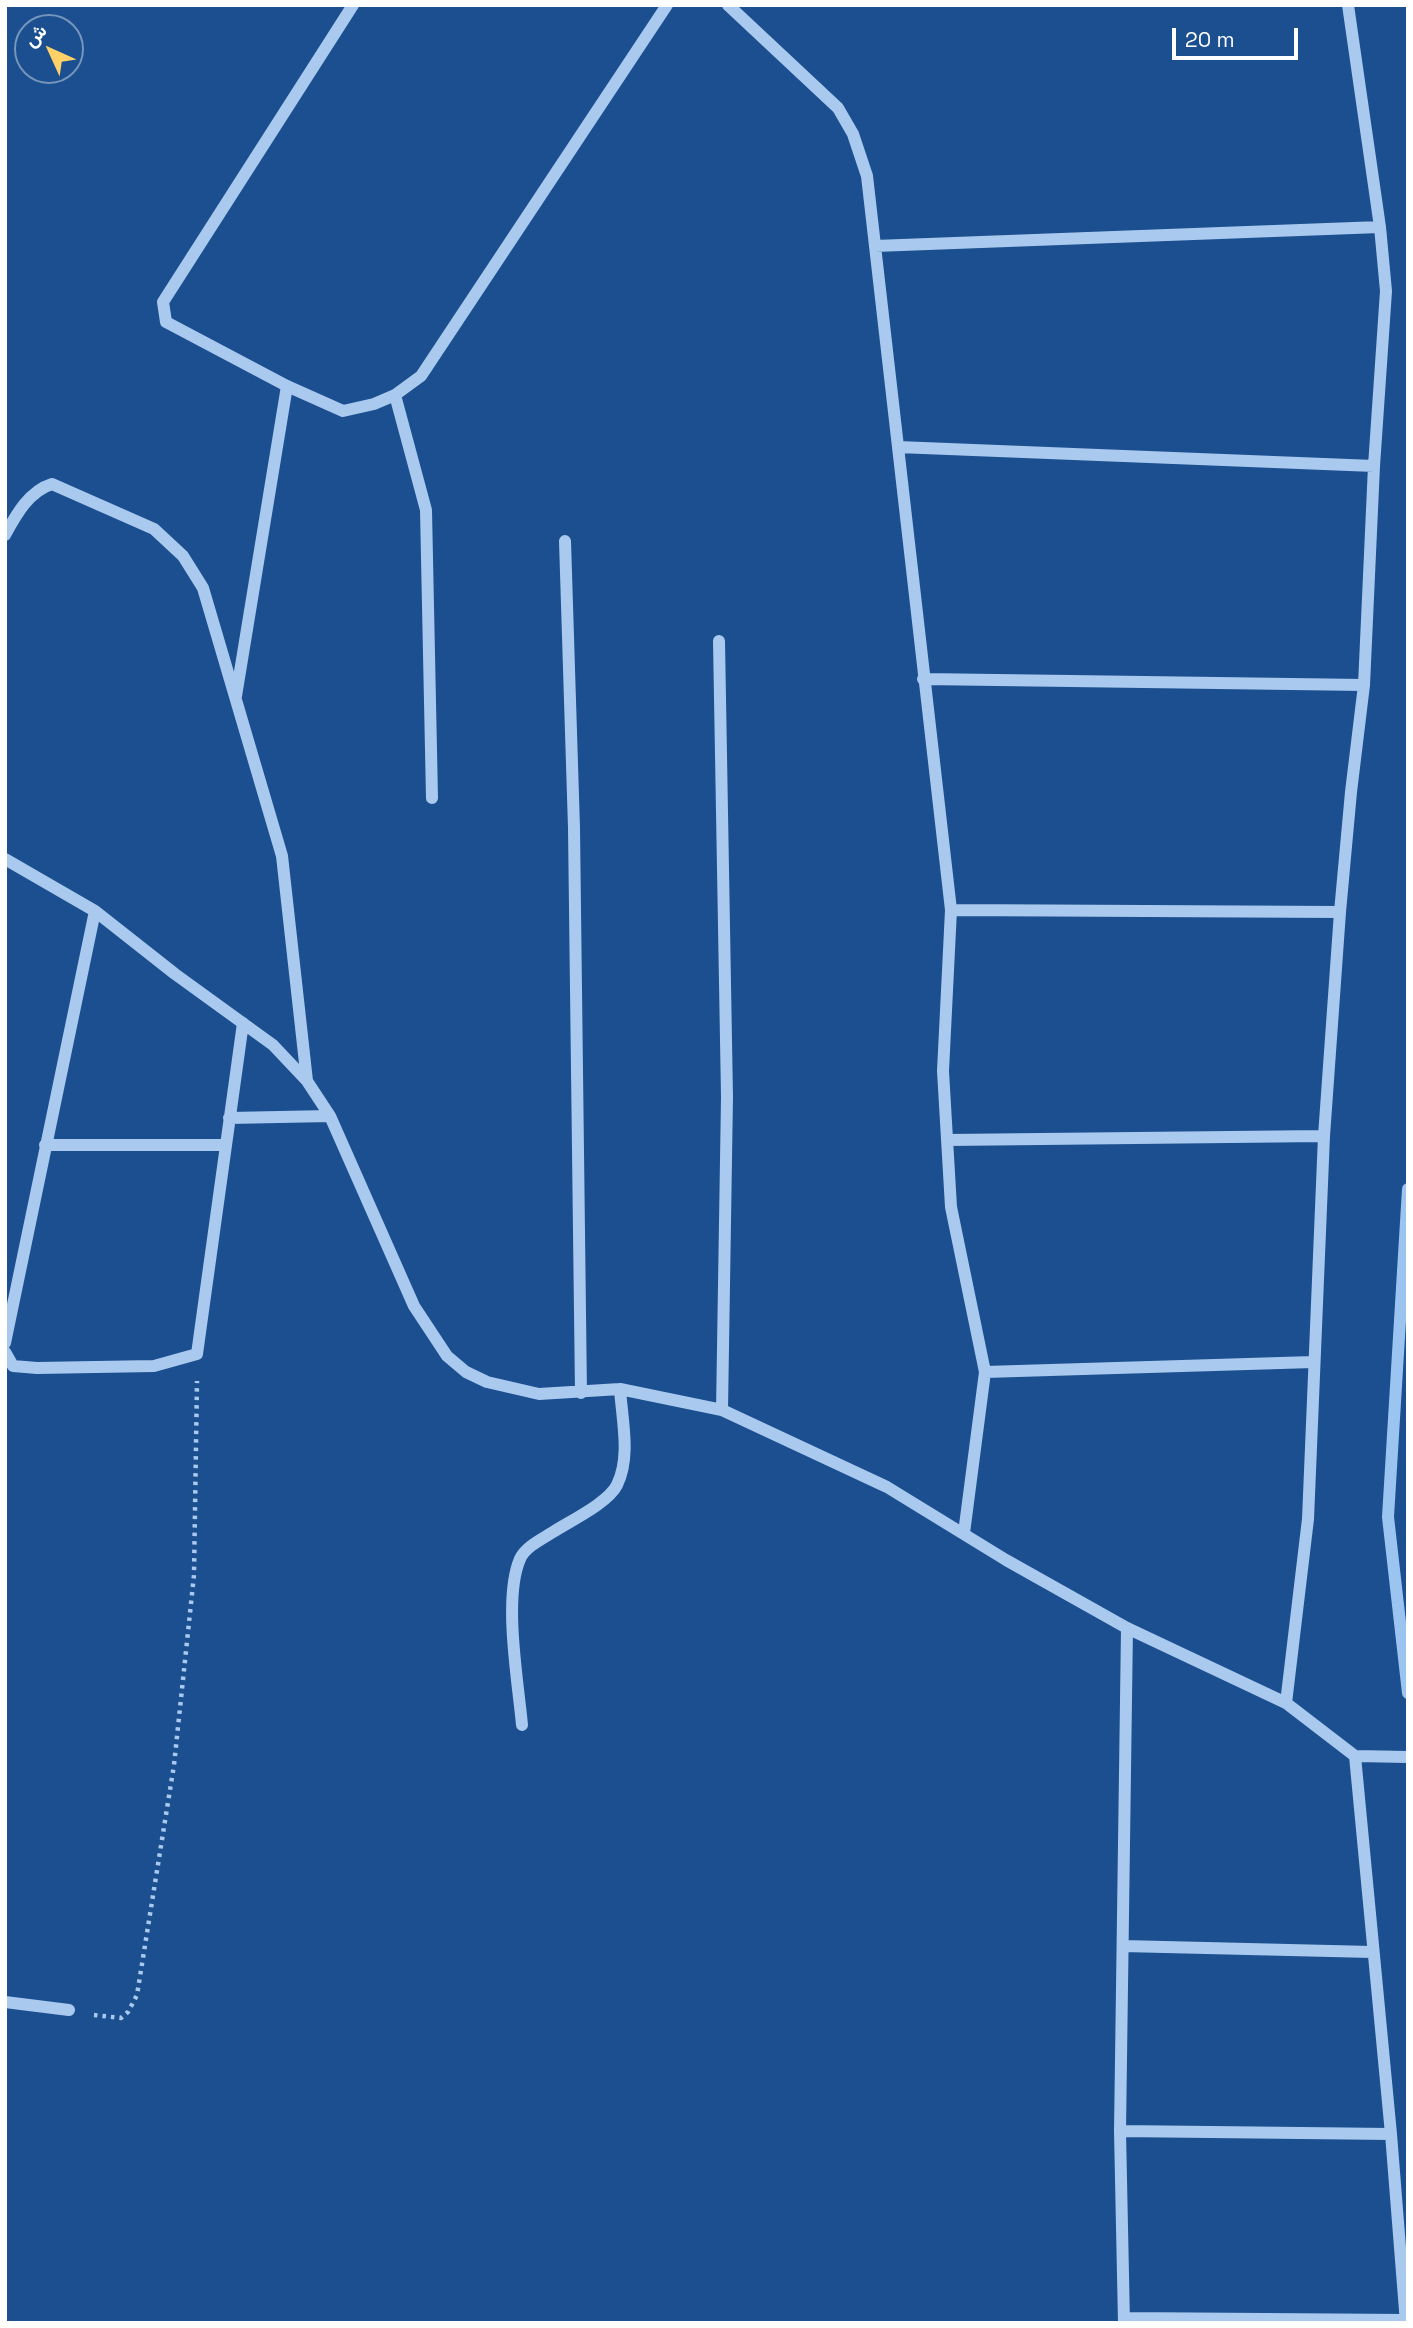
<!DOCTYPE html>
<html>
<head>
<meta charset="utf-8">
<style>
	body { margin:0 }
	#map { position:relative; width:1413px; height:2328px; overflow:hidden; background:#1b4f8f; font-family:"Space Grotesk",Vazirmatn,sans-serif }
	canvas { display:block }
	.frame { position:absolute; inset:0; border:7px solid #fff; pointer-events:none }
	.north { position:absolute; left:14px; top:14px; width:70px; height:70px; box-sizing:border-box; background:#1b4f8f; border:2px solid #7695bc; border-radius:50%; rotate:315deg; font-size:19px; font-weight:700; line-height:28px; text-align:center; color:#fff }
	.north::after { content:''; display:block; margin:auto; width:24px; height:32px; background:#ffd166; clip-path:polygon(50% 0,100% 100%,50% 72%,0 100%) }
	.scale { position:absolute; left:1172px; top:28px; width:126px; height:32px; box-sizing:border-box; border:4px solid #fff; border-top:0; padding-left:9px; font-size:21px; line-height:24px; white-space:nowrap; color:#fff; -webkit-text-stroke:5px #1b4f8f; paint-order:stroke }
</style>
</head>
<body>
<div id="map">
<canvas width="1413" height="2328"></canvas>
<div class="frame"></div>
<div class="north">ش</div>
<div class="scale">20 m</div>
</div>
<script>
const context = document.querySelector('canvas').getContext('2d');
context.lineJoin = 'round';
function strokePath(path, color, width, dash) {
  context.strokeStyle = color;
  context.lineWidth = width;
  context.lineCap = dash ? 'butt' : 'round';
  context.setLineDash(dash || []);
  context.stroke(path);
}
strokePath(new Path2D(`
	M1408 1189 1388 1517 1408 1693`), '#9cc4f0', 12);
strokePath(new Path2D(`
	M94 2015 121 2018 128 2012 137 1995 174 1765 194 1575 197 1381`), '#a9c9ee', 4.5, [3.5, 5]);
strokePath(new Path2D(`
	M353 5 163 302 166 322 287 386 343 411 374 404 395 395 421 376 667 5
	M728 5 838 108 853 134 867 176 951 910 943 1071 951 1207 985 1372 964 1533
	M875 246 1380 227
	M395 395 426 510 432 798
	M898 447 1374 466
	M5 535C16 515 29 491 52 484L154 529 183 556 203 588 282 856 307 1081
	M565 541 574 828 581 1393
	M719 641 727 1097 722 1410
	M923 679 1364 685
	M236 696 287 386
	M5 859 95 911 175 974 273 1045 307 1081 330 1116 414 1306 447 1356 466 1372 487 1382 539 1394 620 1389 722 1410 887 1487 1006 1560 1127 1628 1286 1703 1355 1756 1408 1757
	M951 910 1340 912
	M229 1118 330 1116
	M947 1140 1324 1136
	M45 1145H226
	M5 1343 95 911
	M5 1352 13 1366 37 1368 154 1366 197 1354 243 1023
	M985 1372 1313 1362
	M1286 1703 1308 1519 1324 1136 1340 912 1351 792 1364 685 1374 466 1386 291 1380 227 1348 5
	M522 1725C518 1681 503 1598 520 1559 525 1547 542 1539 553 1532 570 1521 608 1503 617 1485 631 1457 622 1420 620 1389
	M1355 1756 1391 2134 1406 2323
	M1123 1946 1372 1952
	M5 2002 69 2010
	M1120 2131 1391 2134
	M1124 2318 1406 2320
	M1124 2323 1120 2131 1127 1628`), '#a9c9ee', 12);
</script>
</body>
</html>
